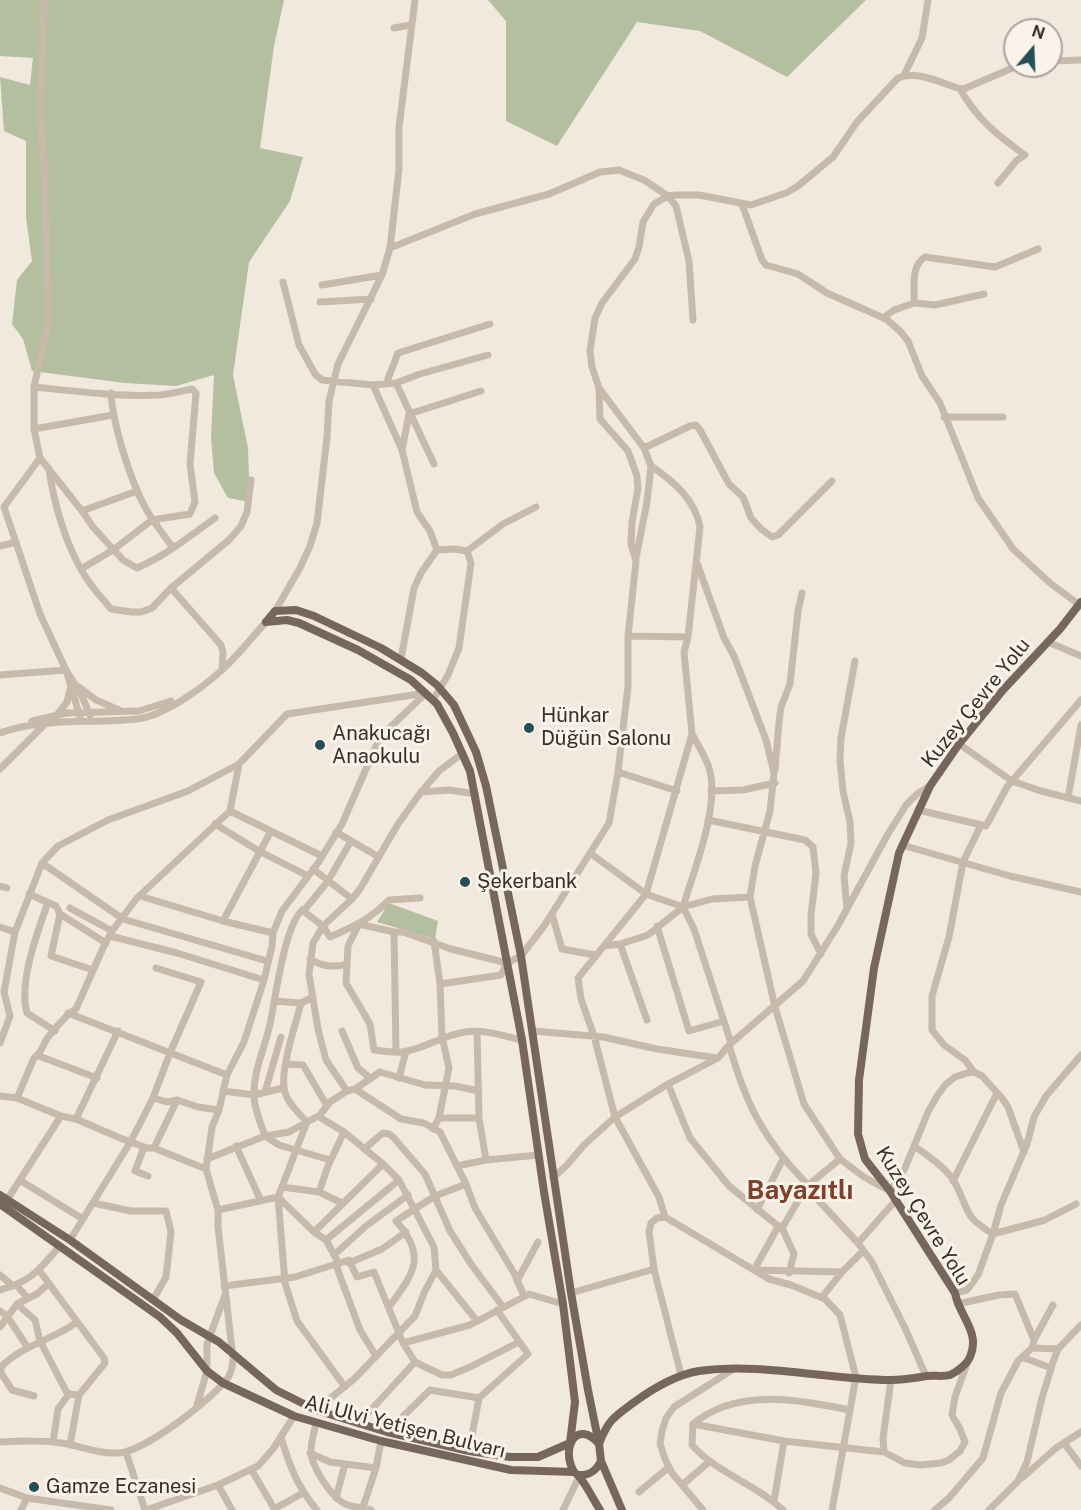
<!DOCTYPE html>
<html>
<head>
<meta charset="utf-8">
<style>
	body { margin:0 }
	#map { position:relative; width:1081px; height:1510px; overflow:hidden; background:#f1e9de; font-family:"Public Sans",sans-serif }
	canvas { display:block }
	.north { position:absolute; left:1003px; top:18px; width:60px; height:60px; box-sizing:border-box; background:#f9f3ea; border:2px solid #aba49d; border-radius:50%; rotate:19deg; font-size:16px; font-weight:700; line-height:24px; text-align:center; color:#362e2a }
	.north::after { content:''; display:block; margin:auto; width:21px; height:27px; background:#225055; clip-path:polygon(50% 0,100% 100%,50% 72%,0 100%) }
</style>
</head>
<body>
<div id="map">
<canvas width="1081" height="1510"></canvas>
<div class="north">N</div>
</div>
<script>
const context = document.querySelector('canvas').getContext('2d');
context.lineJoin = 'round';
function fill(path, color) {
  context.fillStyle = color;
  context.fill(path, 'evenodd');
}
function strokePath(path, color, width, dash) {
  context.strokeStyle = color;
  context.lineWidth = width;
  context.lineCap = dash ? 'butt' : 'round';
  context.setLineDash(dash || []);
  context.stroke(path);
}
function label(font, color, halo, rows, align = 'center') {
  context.font = font + ' "Public Sans",sans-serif';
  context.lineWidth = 6;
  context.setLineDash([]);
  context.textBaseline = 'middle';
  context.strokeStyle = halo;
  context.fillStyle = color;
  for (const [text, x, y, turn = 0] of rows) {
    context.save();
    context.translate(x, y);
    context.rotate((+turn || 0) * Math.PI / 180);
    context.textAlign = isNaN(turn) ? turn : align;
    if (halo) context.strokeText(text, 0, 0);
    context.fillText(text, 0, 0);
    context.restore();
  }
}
fill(new Path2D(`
	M0 0H284L274 46 260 148 303 157 290 201 249 262 233 375 248 448 250 502 228 498 214 473 211 437 214 375 176 386 125 383 32 371 23 339 12 324 17 280 32 261 26 218V141L4 131 0 77 30 85 33 58 0 56Z
	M488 0H866L787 77 700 31 637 22 557 146 506 121V21Z
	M389 903 438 921 435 939 377 922Z`), '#b3bf9f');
strokePath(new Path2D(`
	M44 0 40 113 45 180 48 324 34 387V429L40 458 82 511 93 527 123 560 137 568C165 556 190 536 215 518
	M394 28 411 25
	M1051 61 1081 60
	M904 75 922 38 928 0
	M960 89C977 119 997 135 1025 155L1017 160 998 183
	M742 204 762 260 766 265 798 274 827 293 886 319 900 331 908 341 922 376 940 403 978 498 1013 549 1050 583 1081 606
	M390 248 475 214 549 194 600 172 619 170 644 180 668 196 676 206 689 261 693 320
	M283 282 299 345 315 374 322 380 373 385 396 383 420 374 488 355
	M322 285 382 275
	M320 302 371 299
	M914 303 935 305 984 294
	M883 318 894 310 914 303C915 289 910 266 925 257L995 267 1038 249
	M396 383 434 464
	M386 384 398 353 490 324
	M373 385 402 450 417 512 430 531 437 550 421 573 414 588 401 659
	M34 387C73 391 121 397 160 395 171 394 182 391 192 389L196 393 190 464 195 502 190 514 152 520 113 550 81 569
	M599 388 644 448 651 466 647 502 636 558
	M111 393C113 425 130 480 146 509 154 523 164 535 173 548
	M944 417H1003
	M34 429 113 415
	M644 448 690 426 696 425 700 430 729 484 743 497 751 518 761 529 772 537 778 535 832 481
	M402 450 409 414 481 391
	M40 458 4 507 40 614 66 670 81 720
	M651 466C673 481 695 499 700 527L688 637 684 652 692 734 646 894 578 978 581 999 594 1036 615 1117 659 1197 665 1217
	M49 469C54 504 66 546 85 576 92 588 103 599 111 609L131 612H141L152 608 171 588 229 540 241 526 247 512 251 480
	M82 511 137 491
	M0 546 16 542
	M437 550 455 549 467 551 503 524 536 507
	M697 563 724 638 734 656 766 740 774 773 770 811 755 866 750 897 775 1007 804 1104 840 1159 864 1177 890 1191 905 1168 928 1112 937 1096 946 1084 955 1077 967 1073 974 1072 982 1076 1002 1098 1008 1107 1024 1152
	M171 588 221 645 223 652 222 669
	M275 611 300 568 310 546 317 523 327 437 329 401 338 364 382 275 390 248 399 169V127L415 0
	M628 636 688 637
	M1048 642 1081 656
	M0 675 66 670 81 694 90 715
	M79 687 96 700 119 710
	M433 700 448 675 459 648 471 563 467 551
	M57 715 67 702 70 689
	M32 721 67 713 139 711 171 701
	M0 733C44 717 90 724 136 719 163 717 202 688 222 670 238 656 251 638 266 622
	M692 734C698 745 707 759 710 771 719 809 694 870 683 907L694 929 731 1043
	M959 744 1012 781 1041 791 1081 801
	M0 769 46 723
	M775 770 779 722 781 707 790 684 798 611 802 593
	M618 772 677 791
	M711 791 743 790 775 783
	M421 792 439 771 463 753
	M1068 798 1081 725
	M918 810 986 826 1007 787 1081 700
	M230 811 322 856
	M708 820 805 840 813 847 816 873 811 915V934L821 954
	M215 824 259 851 308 876
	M336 832 379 857
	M902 845 1010 876 1081 892
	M590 853 646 894 683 907
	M42 863 123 919 267 961
	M313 869 352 899
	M0 886 7 888
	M29 894 56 906 60 914 106 943
	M140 896 223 921 273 933
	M48 902C38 931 18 983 27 1013L55 1031
	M70 908 112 931
	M847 909 844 876 851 843 850 822 843 791 840 760 841 738 855 661
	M302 910 323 926 330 937C353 927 372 918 389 900L420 898
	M60 914 51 956 93 970
	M552 914 562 949 595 955
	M223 921 271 831
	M657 926 689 1031 724 1021
	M0 927 15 932
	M394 932 396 1052
	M110 936 177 953 264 980
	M620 944 647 1020
	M604 946 620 944 648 935 683 907 712 899 750 897
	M310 959C321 966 334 968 347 964
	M507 963 451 949 403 932H394L359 924 348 946 346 983 370 1024 374 1050C383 1051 393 1053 402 1052 425 1049 443 1035 465 1032 484 1029 504 1036 522 1040
	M440 984 501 975 507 963 521 956 544 926 609 823 618 772 628 686V636L636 561 631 544 632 522 638 488 637 476 628 451 600 419 599 388 592 367 590 351 595 318 602 303 635 259 639 247 643 222 654 204 668 196 676 195H699L751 205 786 193 798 186 833 157 857 122 898 78C917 70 942 83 960 89L966 88 1017 66
	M274 1001 301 1003 313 997
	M301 1003C296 1023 281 1067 284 1087 285 1101 298 1112 307 1122L278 1197 285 1283 297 1321 345 1387
	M68 1013 227 1075
	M342 1031 358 1068 370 1078
	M533 1031 603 1037 657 1049 717 1058
	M477 1032 479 1118 486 1160
	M0 1043 10 1016 4 992 15 932 42 863 58 846 108 820 188 791 239 764 287 714 426 693
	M729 1045C746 1104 763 1139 806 1183V1187L858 1243 872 1262 905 1328 926 1376
	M39 1056 97 1078
	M286 1064 303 1065 326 1104
	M974 1072 965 1060 944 1045 932 1030V996L949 937 963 862 981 825
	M399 1078 406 1051
	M668 1084 690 1138 729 1186 783 1230 794 1254 789 1273
	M355 1089 401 1119 424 1123 440 1132 466 1184 475 1208 514 1273 524 1296
	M223 1091 254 1095 283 1088
	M347 1091 326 1060 318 1029 309 974 313 943 323 926 352 899 360 889 398 824 421 792 450 790 475 794
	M265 1092 281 1037
	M0 1096 17 1098 61 1116 76 1119 120 1138 147 1148H154L206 1169
	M17 1098 34 1058C42 1053 43 1044 48 1037 56 1028 66 1014 76 1009L103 948 112 931 137 898 230 811 239 764
	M153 1098 167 1102 177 1100 198 1107 219 1110
	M439 1118H479
	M76 1119 118 1031
	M433 1129 439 1118 449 1068 442 1037 440 984 434 941
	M236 1146 261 1201
	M914 1146C928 1156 945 1167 954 1181 970 1209 961 1215 993 1234L1045 1220 1076 1204
	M144 1147 135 1171 148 1176
	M154 1148 177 1100
	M364 1149 383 1133 389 1134 393 1137 425 1174 450 1231 471 1264 503 1307
	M207 1159 265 1136 289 1132 320 1115 330 1102 347 1091 355 1089 380 1072 425 1085 455 1086 479 1091
	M840 1159 806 1187 784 1225 778 1227 754 1270 842 1272 863 1251
	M330 1160 279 1145 265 1136C261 1124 254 1108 254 1096 253 1071 265 1048 270 1024 275 1003 285 915 306 908L328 881 351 841
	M457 1166 486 1160 539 1155
	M553 1178 567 1165 584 1145 615 1117 668 1084 718 1058 729 1045 803 981 837 927 888 834 906 805 917 794 930 786
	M21 1181 83 1219
	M953 1181 997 1093
	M282 1187 319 1192 342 1203
	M319 1192 328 1166 344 1132
	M7 1200 61 1116
	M93 1203 131 1211H166L171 1232 166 1277 153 1300
	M218 1210 278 1197 314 1232 326 1240 339 1264
	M757 1210 783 1159
	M314 1232 383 1164
	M70 1240 131 1141 153 1098 170 1053 201 982 156 968
	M326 1240 399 1180
	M858 1243 896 1200
	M334 1255 366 1226 408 1195
	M349 1263 382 1249 406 1232
	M336 1265 360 1330 376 1356
	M39 1270 104 1358 105 1363 79 1395 70 1445
	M436 1270 477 1321
	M0 1275 13 1286
	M517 1281 538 1242
	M16 1285 28 1298
	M224 1286 295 1277 349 1260 357 1277 374 1272 403 1343 415 1362 442 1375H451L472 1366 519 1342
	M0 1290C32 1281 38 1271 59 1247
	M571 1293 654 1269
	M955 1293 967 1290 978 1275 993 1234 1001 1205 1027 1144 1034 1117 1046 1096 1081 1055
	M822 1297 842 1272
	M17 1304 35 1320 40 1341 66 1391 69 1394 79 1395
	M957 1304 999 1295 1015 1294 1034 1340 1032 1348
	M389 1307C413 1274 428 1257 396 1221L435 1196 466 1184
	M0 1311 7 1316 28 1348
	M0 1327 17 1304 37 1294 49 1283
	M1034 1340 1053 1305
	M403 1343 470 1325 529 1294 563 1304
	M1022 1357 1051 1368
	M681 1375 654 1269 649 1232 651 1223 657 1218 665 1217 769 1279 791 1285 825 1299 840 1315 856 1377 832 1510
	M34 1396 12 1390 1 1373V1367C22 1345 53 1340 77 1322
	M197 1405 207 1371V1344L225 1295
	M316 1410 354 1379 415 1316 424 1293 436 1270 434 1247 399 1180 383 1164 344 1132 321 1118 320 1115
	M316 1423C314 1432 311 1442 311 1451 311 1466 333 1501 348 1505 356 1508 363 1507 371 1510
	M358 1424 415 1362
	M693 1424 784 1441 884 1452 905 1463 920 1465 941 1463 949 1460 960 1451 965 1442 960 1429 952 1415 955 1397 968 1361
	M387 1432 430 1390 479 1398
	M281 1437C289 1465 298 1488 317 1510
	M0 1442C23 1441 46 1440 68 1444 85 1448 101 1454 118 1453 143 1453 216 1397 229 1376 232 1370 233 1365 233 1358L218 1227V1210L206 1169 212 1127 219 1110 227 1075 244 1042 264 980 272 946 273 933 282 911 318 863 342 824 380 737 426 693
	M53 1442 58 1409 69 1394
	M1064 1443 1081 1466
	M469 1451 479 1398 528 1354 497 1310
	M126 1452 145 1510
	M884 1452 883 1438 891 1380
	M310 1453 330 1462 376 1468
	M251 1469 275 1510
	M1022 1478 1056 1448 1081 1432
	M218 1485 232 1510
	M682 1485 709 1462
	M0 1488 27 1498 111 1510
	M639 1492 669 1467
	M336 1498 345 1464
	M774 1501 784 1441
	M274 1509 303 1493
	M21 1510 27 1498
	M146 1510 218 1485 258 1466 273 1449 294 1416
	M362 1510 376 1468 381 1441
	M563 1510 580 1475
	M703 1510 672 1473 665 1459 660 1444 662 1431 666 1418 674 1407 732 1370
	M783 1510C756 1484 718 1474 692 1445L693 1424C737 1387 798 1400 850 1410
	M935 1510 949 1498 983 1458 1001 1393 1018 1361 1032 1348 1058 1349
	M989 1510 1018 1481 1027 1462 1042 1398 1053 1362 1058 1349 1081 1325`), '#c8baab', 7);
strokePath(new Path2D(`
	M266 622 275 611 296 610 314 616 381 648 422 673 437 685 454 705 476 752 486 786 521 956 571 1293 588 1390 599 1444 601 1461 622 1510
	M0 1195 70 1240 181 1320 219 1342 276 1390 316 1410 387 1432 469 1451 510 1457H538L570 1443 575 1402 563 1304 544 1192 522 1040 470 771 453 733 437 704 411 680 358 650 299 623 287 620 266 622
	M0 1204 160 1317 177 1333 207 1371 223 1383 294 1416 381 1441 511 1470 574 1472C582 1476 594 1501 600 1510
	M574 1472C560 1448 577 1418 599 1444 608 1420 614 1417 633 1403 652 1389 675 1375 699 1371 761 1362 828 1380 891 1380 903 1380 915 1378 927 1376 934 1375 943 1377 950 1375 957 1372 967 1364 970 1357 981 1332 959 1316 955 1293L890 1191 865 1159 858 1134 859 1080 874 968 899 853 930 786 959 744 1003 690 1060 629 1081 602
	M580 1475C590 1475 596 1471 601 1461`), '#77665c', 8);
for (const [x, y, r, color] of [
	[529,728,6,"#225055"],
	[320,745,6,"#225055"],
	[465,882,6,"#225055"],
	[34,1487,6,"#225055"]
]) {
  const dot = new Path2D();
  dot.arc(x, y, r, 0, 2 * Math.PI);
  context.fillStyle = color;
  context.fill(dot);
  strokePath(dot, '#f9f3ea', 2);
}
label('20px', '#362e2a', '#f9f3ea', [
	["Kuzey Çevre Yolu",976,703,-51],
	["Kuzey Çevre Yolu",923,1216,58],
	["Ali Ulvi Yetişen Bulvarı",405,1427,14]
]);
label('20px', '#362e2a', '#f9f3ea', [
	["Hünkar",541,716],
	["Düğün Salonu",541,739],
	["Anakucağı",332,734],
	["Anaokulu",332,757],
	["Şekerbank",477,882],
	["Gamze Eczanesi",46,1487]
], 'left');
label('bold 26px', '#804128', '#f9f3ea', [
	["Bayazıtlı",800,1191]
]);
</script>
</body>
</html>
